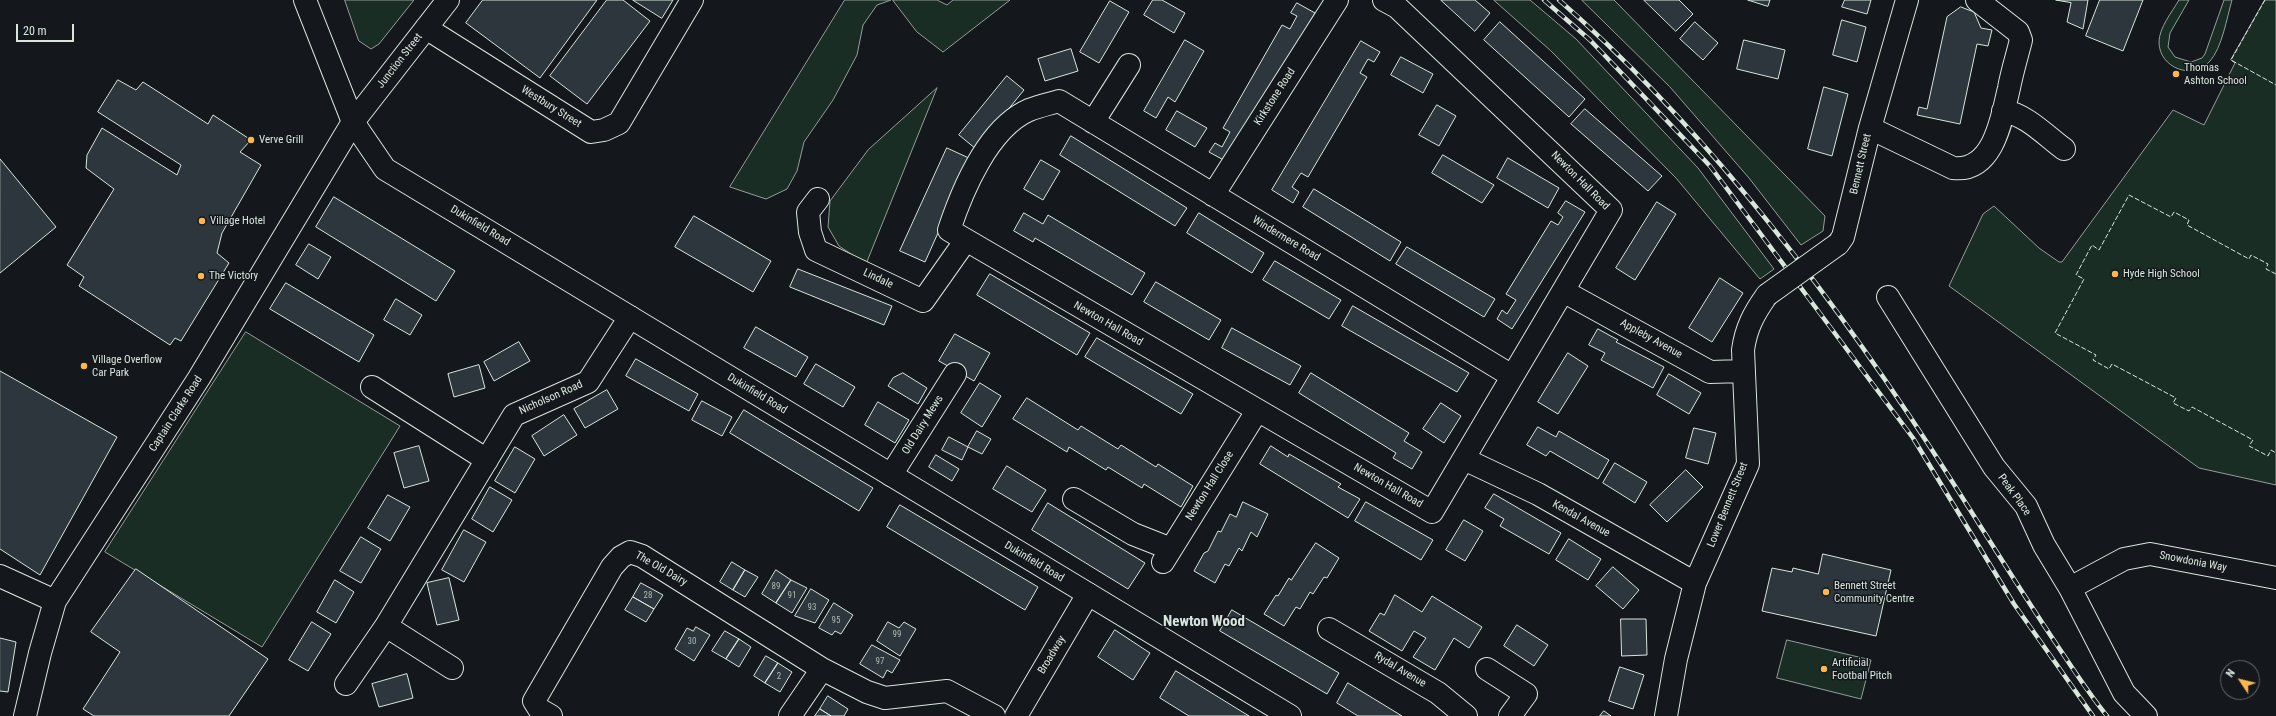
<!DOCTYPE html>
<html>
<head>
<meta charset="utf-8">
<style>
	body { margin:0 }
	#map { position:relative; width:2276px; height:716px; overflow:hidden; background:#14181c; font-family:"Roboto Condensed",sans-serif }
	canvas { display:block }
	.north { position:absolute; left:2220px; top:660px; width:40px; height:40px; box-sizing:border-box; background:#14181c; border:1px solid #626a69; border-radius:50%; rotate:305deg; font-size:11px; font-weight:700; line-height:16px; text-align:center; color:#d8e6dc }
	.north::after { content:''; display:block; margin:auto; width:14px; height:18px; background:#ffb74d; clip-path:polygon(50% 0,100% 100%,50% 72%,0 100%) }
	.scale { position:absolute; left:16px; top:24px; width:58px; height:18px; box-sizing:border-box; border:2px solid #d8e6dc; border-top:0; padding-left:5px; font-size:12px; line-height:14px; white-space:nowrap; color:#d8e6dc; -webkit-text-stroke:3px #14181c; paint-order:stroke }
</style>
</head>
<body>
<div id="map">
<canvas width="2276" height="716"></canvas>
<div class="north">N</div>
<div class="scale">20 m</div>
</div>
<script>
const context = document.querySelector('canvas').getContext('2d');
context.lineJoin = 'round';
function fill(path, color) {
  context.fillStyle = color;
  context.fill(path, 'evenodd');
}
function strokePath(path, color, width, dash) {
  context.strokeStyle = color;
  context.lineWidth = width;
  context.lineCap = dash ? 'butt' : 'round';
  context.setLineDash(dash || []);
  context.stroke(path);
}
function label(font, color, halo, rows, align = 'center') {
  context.font = font + ' "Roboto Condensed",sans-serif';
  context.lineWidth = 3;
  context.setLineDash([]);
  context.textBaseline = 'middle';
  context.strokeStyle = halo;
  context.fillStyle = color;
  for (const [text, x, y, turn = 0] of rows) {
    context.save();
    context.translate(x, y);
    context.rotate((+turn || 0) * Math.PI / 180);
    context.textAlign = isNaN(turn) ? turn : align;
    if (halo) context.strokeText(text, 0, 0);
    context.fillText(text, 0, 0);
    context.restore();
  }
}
const green = new Path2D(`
	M345 0H414L379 44 371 49 359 41Z
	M845 0H891L877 5 863 25 857 55 833 100 804 142 797 171 787 189 766 199 730 187Z
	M893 0H937L947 5 953 0H1010L943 52 917 32Z
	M1494 0H1530L1576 39 1698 168 1774 269 1760 279 1676 178 1551 51Z
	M1582 0H1614L1825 216 1823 231 1801 245 1749 178 1670 87Z
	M2179 0H2189L2170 33 2168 47 2175 57 2191 62 2202 58 2205 54 2224 0H2232C2227 17 2222 48 2210 61 2193 81 2159 68 2159 42 2159 28 2172 12 2179 0Z
	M2265 0H2276V485L2199 468 1949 286 1983 214 1994 206 2039 248 2059 262H2062L2173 110 2204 125 2235 63 2231 60Z
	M937 88 866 264 839 246 828 227 830 201 868 150Z
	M246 332 400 426 262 647 105 552Z
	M1787 640 1871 660 1861 699 1777 678Z`);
fill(green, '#1a2d24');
strokePath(green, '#939e99', 1);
const building = new Path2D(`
	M483 0H597L540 78 466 23Z
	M607 0H623L650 21 587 104 550 76Z
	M633 0H673L662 18Z
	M1153 0H1162L1185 13 1174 33 1144 15Z
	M1441 0H1475L1490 13 1475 31Z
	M1644 0H1679L1693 14 1676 31Z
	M1748 0H1770L1768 6Z
	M1845 0H1871L1867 14 1842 7Z
	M2056 0H2088L2083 29 2067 22 2071 3Z
	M2100 0H2143L2123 51 2086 36Z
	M1110 1 1129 12 1099 63 1080 52Z
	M1297 3 1315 13 1229 163 1209 152 1215 143 1222 147 1230 132 1223 128 1282 25 1290 29 1297 16 1291 13Z
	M1961 7 1974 12 1981 28 1992 30 1988 46 1977 44 1960 124 1917 115 1919 107 1927 109 1947 17Z
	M1842 20 1866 27 1857 62 1833 55Z
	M1500 22 1585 99 1569 117 1484 40Z
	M1695 22 1718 43 1703 60 1680 39Z
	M1185 40 1204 51 1175 102 1168 97 1156 118 1144 111Z
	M1744 40 1785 50 1778 79 1737 69Z
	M1361 41 1380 52 1374 62 1368 59 1360 73 1367 77 1308 177 1301 173 1292 187 1299 192 1293 203 1272 190Z
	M1071 49 1078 71 1045 81 1038 59Z
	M1401 57 1433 74 1423 93 1391 75Z
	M1007 76 1024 90 976 149 959 135Z
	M118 80 136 90 143 82 208 124 213 115 251 140 240 152 261 165 222 233 217 253 229 263 181 341 175 338 170 345 79 286 84 277 67 265 114 189 86 168 87 155 102 128 177 175 181 165 98 112Z
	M1824 87 1848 94 1832 156 1808 149Z
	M1437 105 1456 116 1439 146 1419 135Z
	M1585 109 1662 176 1648 191 1571 124Z
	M1177 111 1207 128 1195 147 1166 130Z
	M1071 136 1187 208 1175 226 1060 155Z
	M947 148 971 159 925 262 900 251Z
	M1443 155 1494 185 1482 203 1432 173Z
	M1508 158 1559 188 1548 208 1497 178Z
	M0 159 56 227 0 273Z
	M1041 160 1060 171 1043 200 1024 189Z
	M1314 189 1401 242 1390 261 1303 207Z
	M334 197 455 271 436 301 316 227Z
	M1566 201 1585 212 1512 329 1497 319 1502 310 1507 314 1516 300 1506 294 1551 221 1558 225 1563 217 1558 213Z
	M1657 202 1676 214 1635 280 1616 268Z
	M1024 213 1043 224 1048 215 1145 273 1132 295 1035 238 1033 242 1014 231Z
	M1199 213 1264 253 1252 273 1187 233Z
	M694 216 771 261 753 292 675 247Z
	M309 244 331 257 318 279 296 265Z
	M1407 247 1495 299 1484 317 1396 264Z
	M1275 261 1341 300 1329 319 1263 280Z
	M798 269 892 306 884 325 790 287Z
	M990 274 1090 333 1077 355 977 295Z
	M1720 278 1743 293 1712 342 1689 328Z
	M1156 282 1221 320 1209 340 1144 302Z
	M286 283 374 335 359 362 270 309Z
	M396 299 422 315 410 335 384 320Z
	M1353 306 1469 373 1457 392 1342 326Z
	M756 327 808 357 796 377 744 348Z
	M1232 328 1301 366 1290 385 1222 348Z
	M1598 329 1618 340 1616 342 1664 367 1653 388 1601 360 1605 353 1589 345Z
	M955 334 990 353 974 381 939 361Z
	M1097 338 1193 394 1181 414 1085 357Z
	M519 342 530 361 494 381 484 362Z
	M1568 353 1588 366 1558 414 1538 402Z
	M636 359 698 394 689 411 626 376Z
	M816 364 855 387 843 407 804 384Z
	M479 365 485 388 454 397 448 374Z
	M0 371 117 437 40 575 0 549Z
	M903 373 927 388 918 404 888 386 893 378Z
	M1311 373 1409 433 1404 441 1422 452 1412 469 1393 458 1396 453 1299 393Z
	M1669 374 1701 393 1689 414 1657 395Z
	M980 383 1001 396 982 427 961 413Z
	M607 390 618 409 585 428 574 409Z
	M1027 398 1078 430 1081 426 1118 449 1121 445 1156 467 1158 464 1193 486 1181 507 1144 484 1142 488 1108 467 1106 470 1069 447 1067 452 1013 419Z
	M702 401 732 417 722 436 692 420Z
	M878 402 909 420 895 443 865 425Z
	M1441 403 1461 416 1444 443 1423 429Z
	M744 410 873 488 859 511 730 433Z
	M564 415 577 435 544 456 532 436Z
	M1538 427 1556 437 1559 431 1609 460 1598 479 1550 451 1546 456 1527 445Z
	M1694 428 1716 433 1708 464 1686 458Z
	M977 431 991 439 982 454 968 447Z
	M949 437 968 447 962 460 942 450Z
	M419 446 429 481 404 488 394 453Z
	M1271 446 1288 457 1289 454 1341 484 1338 487 1360 499 1348 518 1260 464Z
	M515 447 535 459 515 493 495 481Z
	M936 455 959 469 952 481 929 467Z
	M1615 463 1647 482 1635 503 1603 483Z
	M1007 466 1046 490 1032 512 993 489Z
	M1686 470 1703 487 1667 522 1650 505Z
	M490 487 512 500 493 532 472 519Z
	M1494 494 1561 533 1549 554 1500 526 1504 519 1485 508Z
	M388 495 410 507 390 541 368 528Z
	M1243 502 1268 514 1257 537 1251 532 1242 551 1239 548 1229 566 1225 564 1215 583 1194 571 1204 553 1208 551 1218 531 1221 532 1230 514 1236 517Z
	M1366 502 1433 540 1421 560 1355 521Z
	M1048 503 1145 563 1128 589 1032 530Z
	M900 505 1038 587 1025 610 887 527Z
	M1464 520 1483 531 1465 561 1446 550Z
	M464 530 486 542 464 582 442 570Z
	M361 537 381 549 361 583 340 571Z
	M1569 539 1601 559 1588 580 1556 560Z
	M1316 543 1339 558 1327 578 1324 577 1313 594 1310 592 1300 609 1296 607 1284 626 1264 614 1276 595 1278 596 1289 578 1291 580Z
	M1823 554 1891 570 1876 636 1762 611 1772 568 1792 572 1793 568 1818 574Z
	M732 562 745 570 733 590 720 582Z
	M1613 567 1639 590 1623 609 1596 586Z
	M136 569 268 659 229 716H94L83 709 120 652 91 632Z
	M745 570 758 577 745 597 733 590Z
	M776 570 791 580 776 603 762 594Z
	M449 578 459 620 437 625 427 583Z
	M335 580 354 592 336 623 317 612Z
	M791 580 807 588 792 613 776 603Z
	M641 583 663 595 654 609 633 597Z
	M811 589 829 600 815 623 795 616Z
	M1395 595 1422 612 1432 596 1482 627 1469 648 1454 638 1435 670 1413 657 1426 638 1414 631 1402 651 1369 631 1380 613 1384 615Z
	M633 597 654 609 646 622 625 610Z
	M834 603 853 615 841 634 835 631 832 635 819 628Z
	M1232 610 1339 673 1327 694 1220 631Z
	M1621 619H1646L1647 655 1622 656Z
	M312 622 331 634 308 671 289 660Z
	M888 622 899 628 904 622 916 629 900 656 877 641Z
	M1517 625 1548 645 1534 666 1504 646Z
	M696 627 710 635 694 661 675 649 687 628 693 631Z
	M1115 630 1150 653 1133 680 1098 657Z
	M725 631 739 639 726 659 712 651Z
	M0 638 16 642 8 692 0 691Z
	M739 639 751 647 739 667 726 659Z
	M872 645 900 660 892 673 887 670 883 678 860 664Z
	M766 656 778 663 765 683 754 676Z
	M778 663 792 672 780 692 765 683Z
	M1620 667 1644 675 1633 709 1609 701Z
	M1176 671 1249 716H1189L1160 698Z
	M407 674 413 698 379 707 372 684Z
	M1348 683 1402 716H1358L1337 703Z
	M828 696 848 709 844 716H831L820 709Z
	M820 709 831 716H815Z
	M1604 711 1611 716H1600Z`);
fill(building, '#2c363c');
strokePath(building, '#d8e6dc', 1);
const minor = new Path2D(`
	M1384 0 1397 7 1611 210 1432 512 949 230C962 191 988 128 1029 110 1039 106 1049 104 1059 101L1512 376
	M426 28 591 132 604 130 619 123 692 0
	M2003 111C2026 114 2046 136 2064 149
	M1093 122 1129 65
	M1870 128 1953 168C1994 173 2002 117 2009 88 2012 72 2017 56 2021 40L2018 32 1977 0
	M1213 195 1337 0
	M818 199 808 212 810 232 816 250 923 301 966 240
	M1838 244 1843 237 1870 128 1907 0
	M1563 291 1710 372 1743 371
	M1888 297 1994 467 2026 506 2044 545 2070 588 2124 693 2146 716
	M372 387 487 460
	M1464 459 1538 494 1695 583
	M891 475 955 374
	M1074 499 1133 534 1171 549
	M1163 562 1257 411
	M0 576 55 601
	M2070 588 2124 559 2150 554 2276 578
	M1329 629 1438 693 1466 716
	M452 668 386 626 514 415 588 382 630 317
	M1487 669 1526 694 1510 716
	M346 684 386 626
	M25 716 40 653 55 601 199 378 353 122 448 0
	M551 716 539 709 534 701 612 567 621 557 630 552 642 556 822 669 867 692 885 698 947 691 994 716
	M790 716 822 669
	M1016 716 1088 594
	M1666 716 1676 659 1695 583 1748 464 1743 350C1746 328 1754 313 1767 295`);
const major = new Path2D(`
	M305 0 353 122 385 169 1290 716`);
strokePath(minor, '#d8e6dc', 24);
strokePath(major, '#d8e6dc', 24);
strokePath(minor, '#14181c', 22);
strokePath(major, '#14181c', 22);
const rail = new Path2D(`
	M1544 0 1590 40 1710 166 1913 438 2014 604 2093 716
	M1559 0C1703 126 1828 290 1932 450 1974 515 2014 581 2057 645 2073 669 2089 694 2107 716`);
strokePath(rail, '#d8e6dc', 4.5);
strokePath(rail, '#14181c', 3, [9]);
const minorBridge = new Path2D(`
	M1767 295 1838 244`);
strokePath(minorBridge, '#d8e6dc', 24, []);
strokePath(minorBridge, '#14181c', 22);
strokePath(new Path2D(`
	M2265 0 2231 60 2276 85
	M2276 274 2266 269 2268 264 2251 255 2249 259 2187 225 2189 220 2174 212 2171 217 2129 195 2099 250 2092 245 2076 275 2084 279 2055 333 2096 355 2093 360 2109 369 2112 364 2176 398 2173 403 2189 411 2192 407 2253 440 2249 446 2268 456 2271 450 2276 453`), '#d8e6dc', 1, [5, 2]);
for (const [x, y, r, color] of [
	[2176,74,4,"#ffb74d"],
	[251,140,4,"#ffb74d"],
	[202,221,4,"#ffb74d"],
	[2115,274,4,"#ffb74d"],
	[201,276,4,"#ffb74d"],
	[84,366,4,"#ffb74d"],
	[1826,592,4,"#ffb74d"],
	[1824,669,4,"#ffb74d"]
]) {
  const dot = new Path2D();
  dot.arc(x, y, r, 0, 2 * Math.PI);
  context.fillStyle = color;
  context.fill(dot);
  strokePath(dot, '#14181c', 1.5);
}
label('9px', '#adbab4', null, [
	["89",776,587],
	["28",648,596],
	["91",792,596],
	["93",812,608],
	["95",836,621],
	["99",897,635],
	["30",692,642],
	["97",880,662],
	["2",779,677]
]);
label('11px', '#d8e6dc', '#14181c', [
	["Junction Street",400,61,-52],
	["Kirkstone Road",1275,97,-57],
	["Westbury Street",551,107,32],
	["Bennett Street",1861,164,-77],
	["Newton Hall Road",1580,181,45],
	["Dukinfield Road",480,226,31],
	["Windermere Road",1286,239,31],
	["Lindale",878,279,25],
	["Newton Hall Road",1108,324,30],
	["Appleby Avenue",1651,339,29],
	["Dukinfield Road",757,394,31],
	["Nicholson Road",551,398,-24],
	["Captain Clarke Road",176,414,-57],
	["Old Dairy Mews",923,425,-58],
	["Newton Hall Close",1210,486,-58],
	["Newton Hall Road",1388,486,30],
	["Peak Place",2014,495,54],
	["Lower Bennett Street",1728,505,-68],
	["Kendal Avenue",1581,519,29],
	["Dukinfield Road",1034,562,31],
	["Snowdonia Way",2193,562,11],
	["The Old Dairy",661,569,30],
	["Broadway",1052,655,-59],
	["Rydal Avenue",1400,670,31]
]);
label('11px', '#d8e6dc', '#14181c', [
	["Thomas",2184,68],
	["Ashton School",2184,81],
	["Verve Grill",259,140],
	["Village Hotel",210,221],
	["Hyde High School",2123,274],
	["The Victory",209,276],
	["Village Overflow",92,360],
	["Car Park",92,373],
	["Bennett Street",1834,586],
	["Community Centre",1834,599],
	["Artificial",1832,663],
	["Football Pitch",1832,676]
], 'left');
label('bold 15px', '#d8e6dc', '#14181c', [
	["Newton Wood",1204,622]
]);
</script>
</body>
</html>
